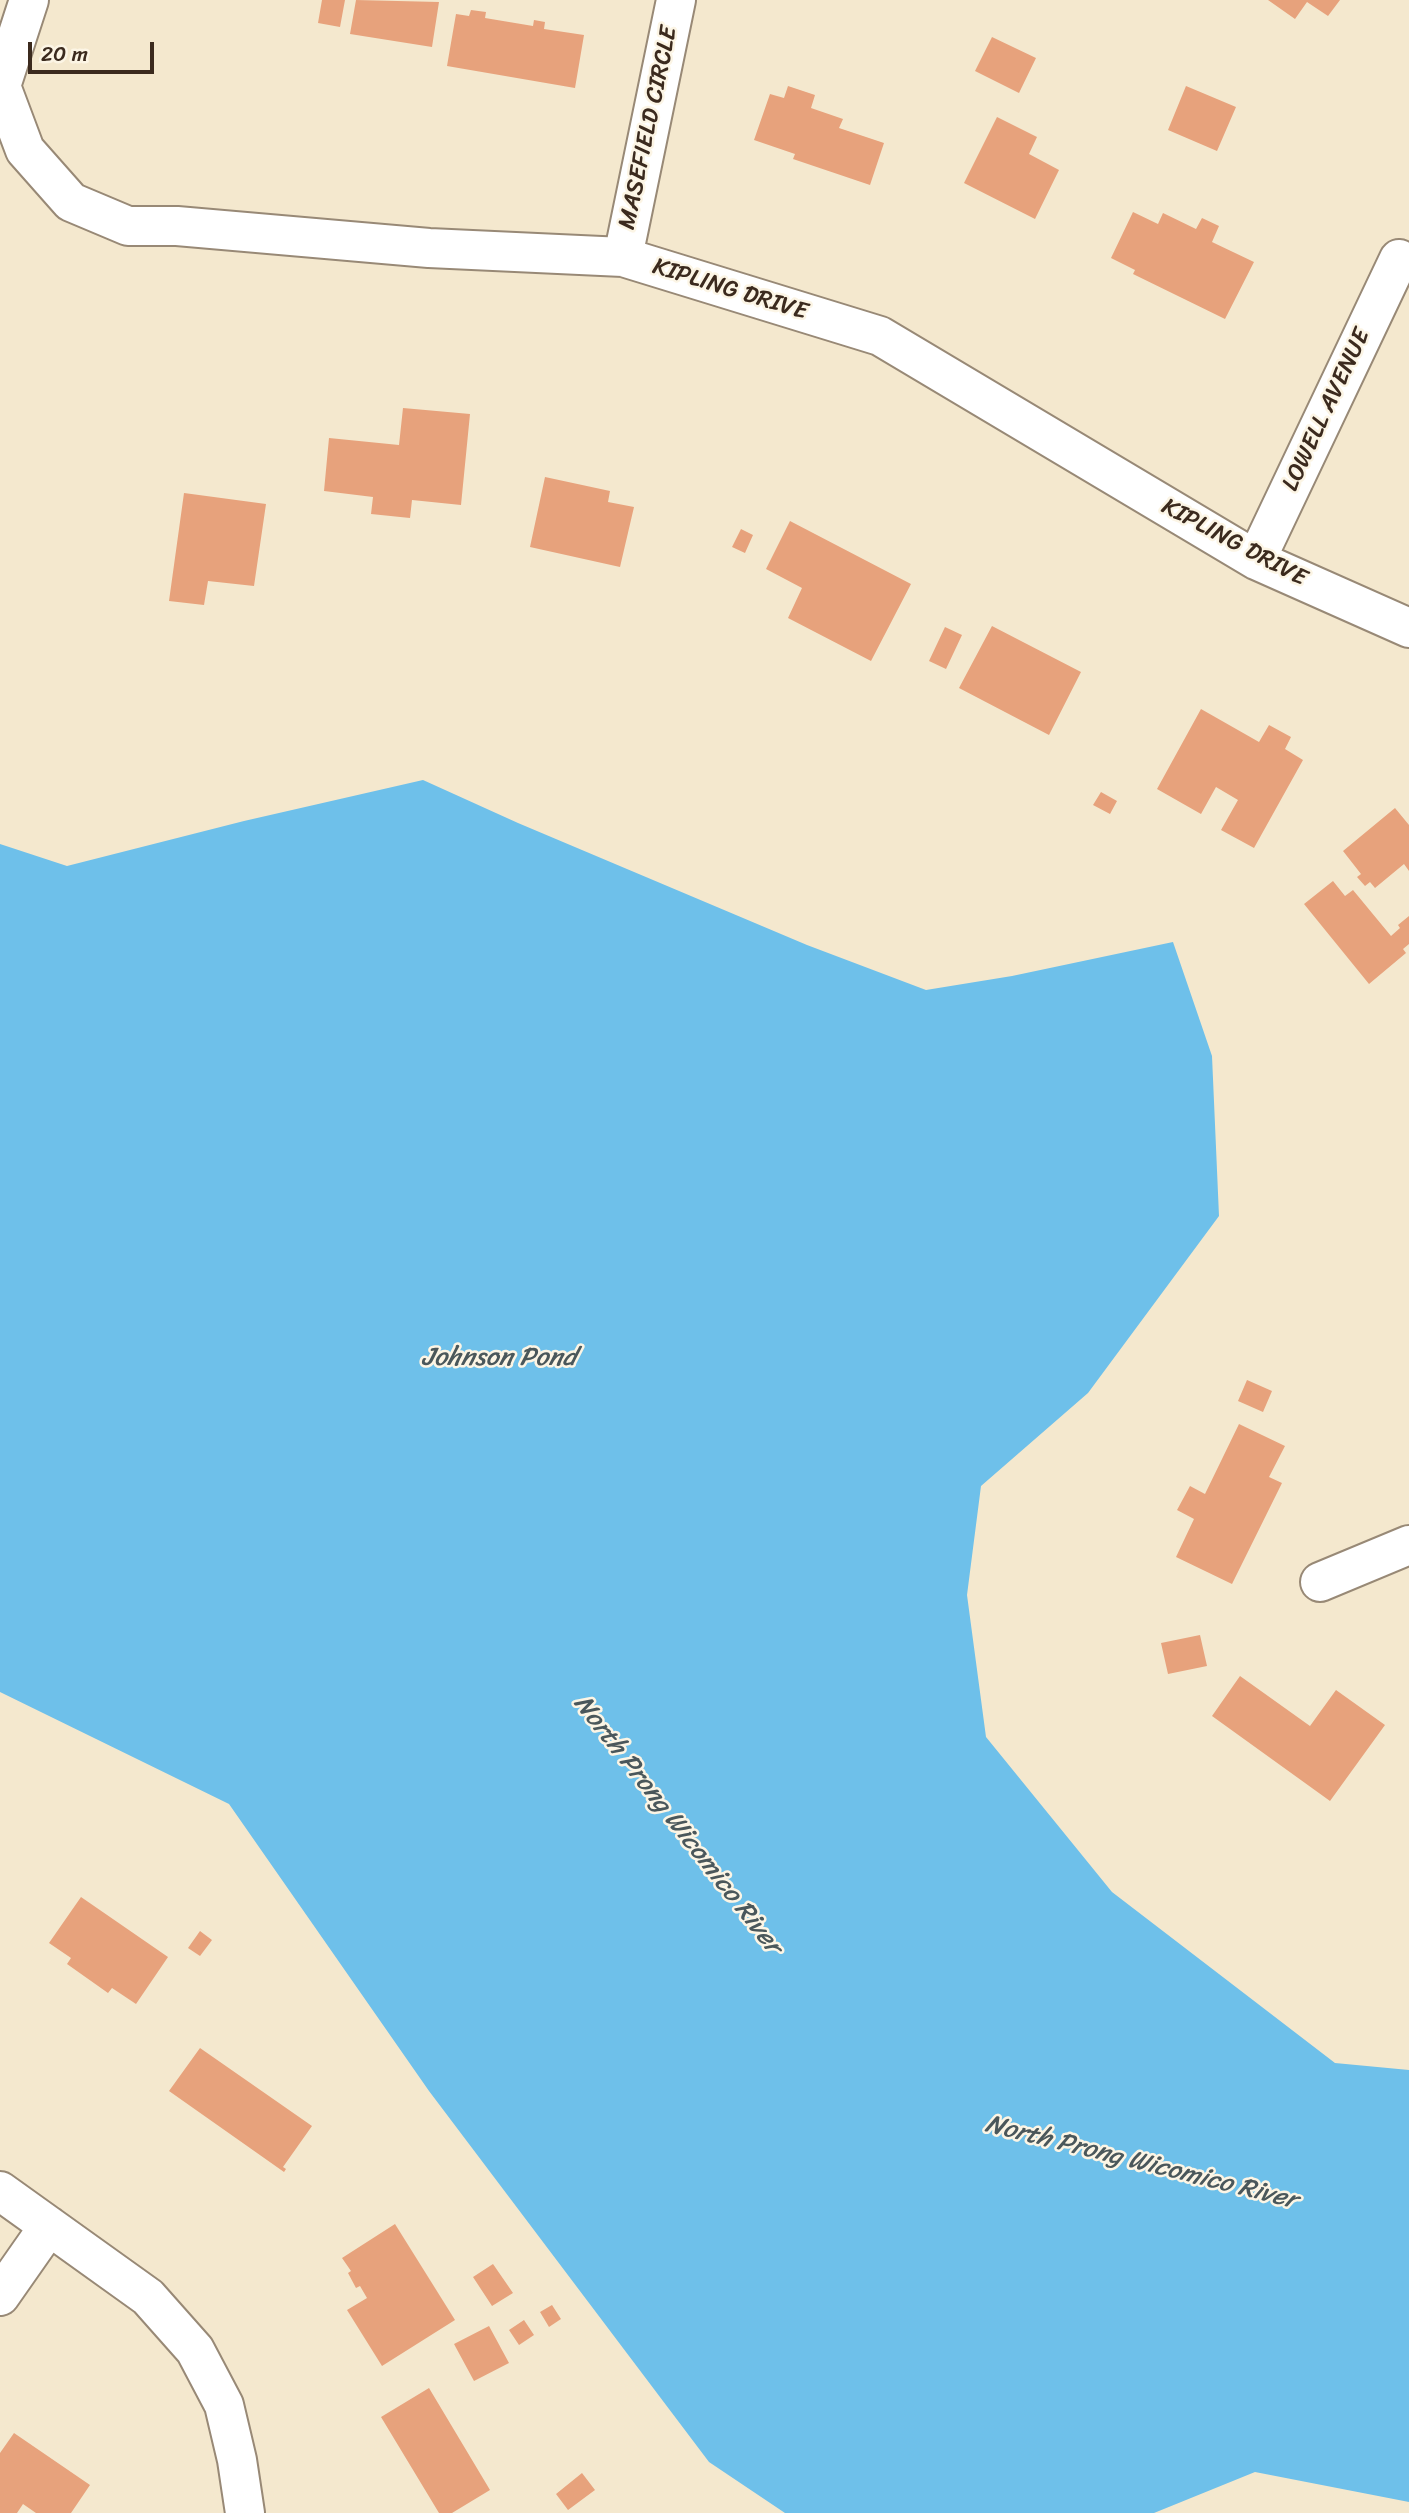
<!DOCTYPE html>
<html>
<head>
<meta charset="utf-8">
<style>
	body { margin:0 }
	#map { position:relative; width:1409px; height:2513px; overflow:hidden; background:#f4e8ce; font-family:Sriracha,sans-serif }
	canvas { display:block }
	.scale { position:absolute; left:28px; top:42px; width:126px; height:32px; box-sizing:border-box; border:4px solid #3b2a1e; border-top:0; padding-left:9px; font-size:21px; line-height:24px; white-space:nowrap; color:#3b2a1e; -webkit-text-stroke:5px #fcf5e5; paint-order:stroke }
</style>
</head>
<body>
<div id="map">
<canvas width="1409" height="2513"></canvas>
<div class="scale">20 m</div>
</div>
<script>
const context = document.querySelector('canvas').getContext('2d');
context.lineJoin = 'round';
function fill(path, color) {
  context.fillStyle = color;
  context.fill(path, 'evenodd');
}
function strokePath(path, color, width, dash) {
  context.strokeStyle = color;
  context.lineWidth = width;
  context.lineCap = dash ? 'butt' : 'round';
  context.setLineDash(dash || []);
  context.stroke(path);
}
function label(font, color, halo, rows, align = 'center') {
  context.font = font + ' Sriracha,sans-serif';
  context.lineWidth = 5;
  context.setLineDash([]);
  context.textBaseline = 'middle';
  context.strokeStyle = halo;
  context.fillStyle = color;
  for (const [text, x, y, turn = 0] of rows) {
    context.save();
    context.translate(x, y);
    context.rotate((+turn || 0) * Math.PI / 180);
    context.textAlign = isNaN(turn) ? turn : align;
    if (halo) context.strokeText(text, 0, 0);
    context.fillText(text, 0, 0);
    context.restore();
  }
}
fill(new Path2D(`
	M423 780 518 823 807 945 926 990 1012 976 1173 942 1212 1056 1219 1216 1088 1393 981 1486 967 1595 986 1737 1112 1892 1335 2063 1409 2070V2502L1255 2472 1154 2513H785L709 2462 429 2091 229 1804 0 1692V844L67 866 244 821Z`), '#6ec0ea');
fill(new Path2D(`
	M322 0H345L340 27 318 23Z
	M356 0 439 2 432 47 350 34Z
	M1268 0H1340L1328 16 1307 2 1295 19Z
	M471 10 486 12 485 18 533 26 534 20 545 22 544 29 584 35 575 88 447 66 456 14 469 16Z
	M992 37 1036 58 1019 93 975 71Z
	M788 86 815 95 811 108 843 119 839 128 884 143 870 185 793 159 795 154 754 140 770 94 784 98Z
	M1186 86 1236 107 1217 151 1168 130Z
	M997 117 1037 137 1029 154 1059 170 1035 219 964 183Z
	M1133 212 1158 224 1163 213 1196 229 1202 218 1219 226 1212 242 1254 262 1225 319 1133 274 1135 270 1111 258Z
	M403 408 470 414 461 505 412 500 410 518 371 514 373 497 324 491 329 438 399 445Z
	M545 477 610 491 608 502 634 507 620 567 530 547Z
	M184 493 266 504 254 586 208 581 204 605 169 601Z
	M790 521 911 584 871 661 788 618 802 588 766 569Z
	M741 529 753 535 745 553 732 547Z
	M992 626 1081 672 1049 735 959 688Z
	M945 627 962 635 946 669 929 661Z
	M1201 709 1259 742 1269 725 1291 737 1285 749 1303 760 1254 848 1221 830 1238 800 1216 787 1201 814 1157 789Z
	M1101 792 1117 801 1110 814 1093 805Z
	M1395 808 1409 825V871L1404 864 1375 888 1370 882 1365 886 1357 877 1361 874 1343 851Z
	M1333 881 1345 896 1353 890 1391 936 1400 928 1398 925 1409 916V944L1403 949 1406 953 1369 984 1304 904Z
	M1247 1380 1272 1391 1263 1412 1238 1401Z
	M1239 1424 1285 1446 1269 1477 1282 1483 1232 1584 1176 1557 1194 1519 1177 1510 1190 1486 1205 1494Z
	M1200 1635 1207 1666 1168 1674 1161 1643Z
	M1240 1676 1310 1726 1336 1690 1385 1725 1330 1801 1212 1716Z
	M81 1897 168 1957 136 2004 112 1988 108 1993 67 1964 71 1958 49 1943Z
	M200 1931 212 1940 200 1956 188 1948Z
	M200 2048 312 2126 283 2167 286 2169 284 2172 169 2091Z
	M395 2224 455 2320 382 2366 347 2310 367 2298 360 2286 356 2288 348 2273 351 2271 342 2258Z
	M493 2264 513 2293 492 2306 473 2277Z
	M552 2305 561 2319 549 2327 540 2312Z
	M524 2320 534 2335 519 2345 509 2330Z
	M489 2326 509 2363 474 2381 454 2344Z
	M429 2388 490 2490 452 2513H439L381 2417Z
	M14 2433 90 2485 71 2513H36L23 2504 17 2513H0V2453Z
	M582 2473 595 2490 568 2510 556 2494Z`), '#e7a27c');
const minor = new Path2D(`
	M29 0 1 86 25 150 71 202 128 226H177L429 248 623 257 880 336 1256 560 1409 628
	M623 257 676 0
	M1256 560 1399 259
	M1320 1582 1409 1545
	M0 2191 148 2297 195 2350 224 2405 237 2460 245 2513
	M0 2296 49 2226`);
strokePath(minor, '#988976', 42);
strokePath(minor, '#fff', 38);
label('24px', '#3b2a1e', '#fcf5e5', [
	["MASEFIELD CIRCLE",649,128,-78],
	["KIPLING DRIVE",730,290,17],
	["LOWELL AVENUE",1327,410,-65],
	["KIPLING DRIVE",1234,543,28]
]);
label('italic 26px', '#4a575b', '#fcf5e5', [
	["Johnson Pond",499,1358],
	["North Prong Wicomico River",677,1825,52],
	["North Prong Wicomico River",1141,2163,14]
]);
</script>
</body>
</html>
